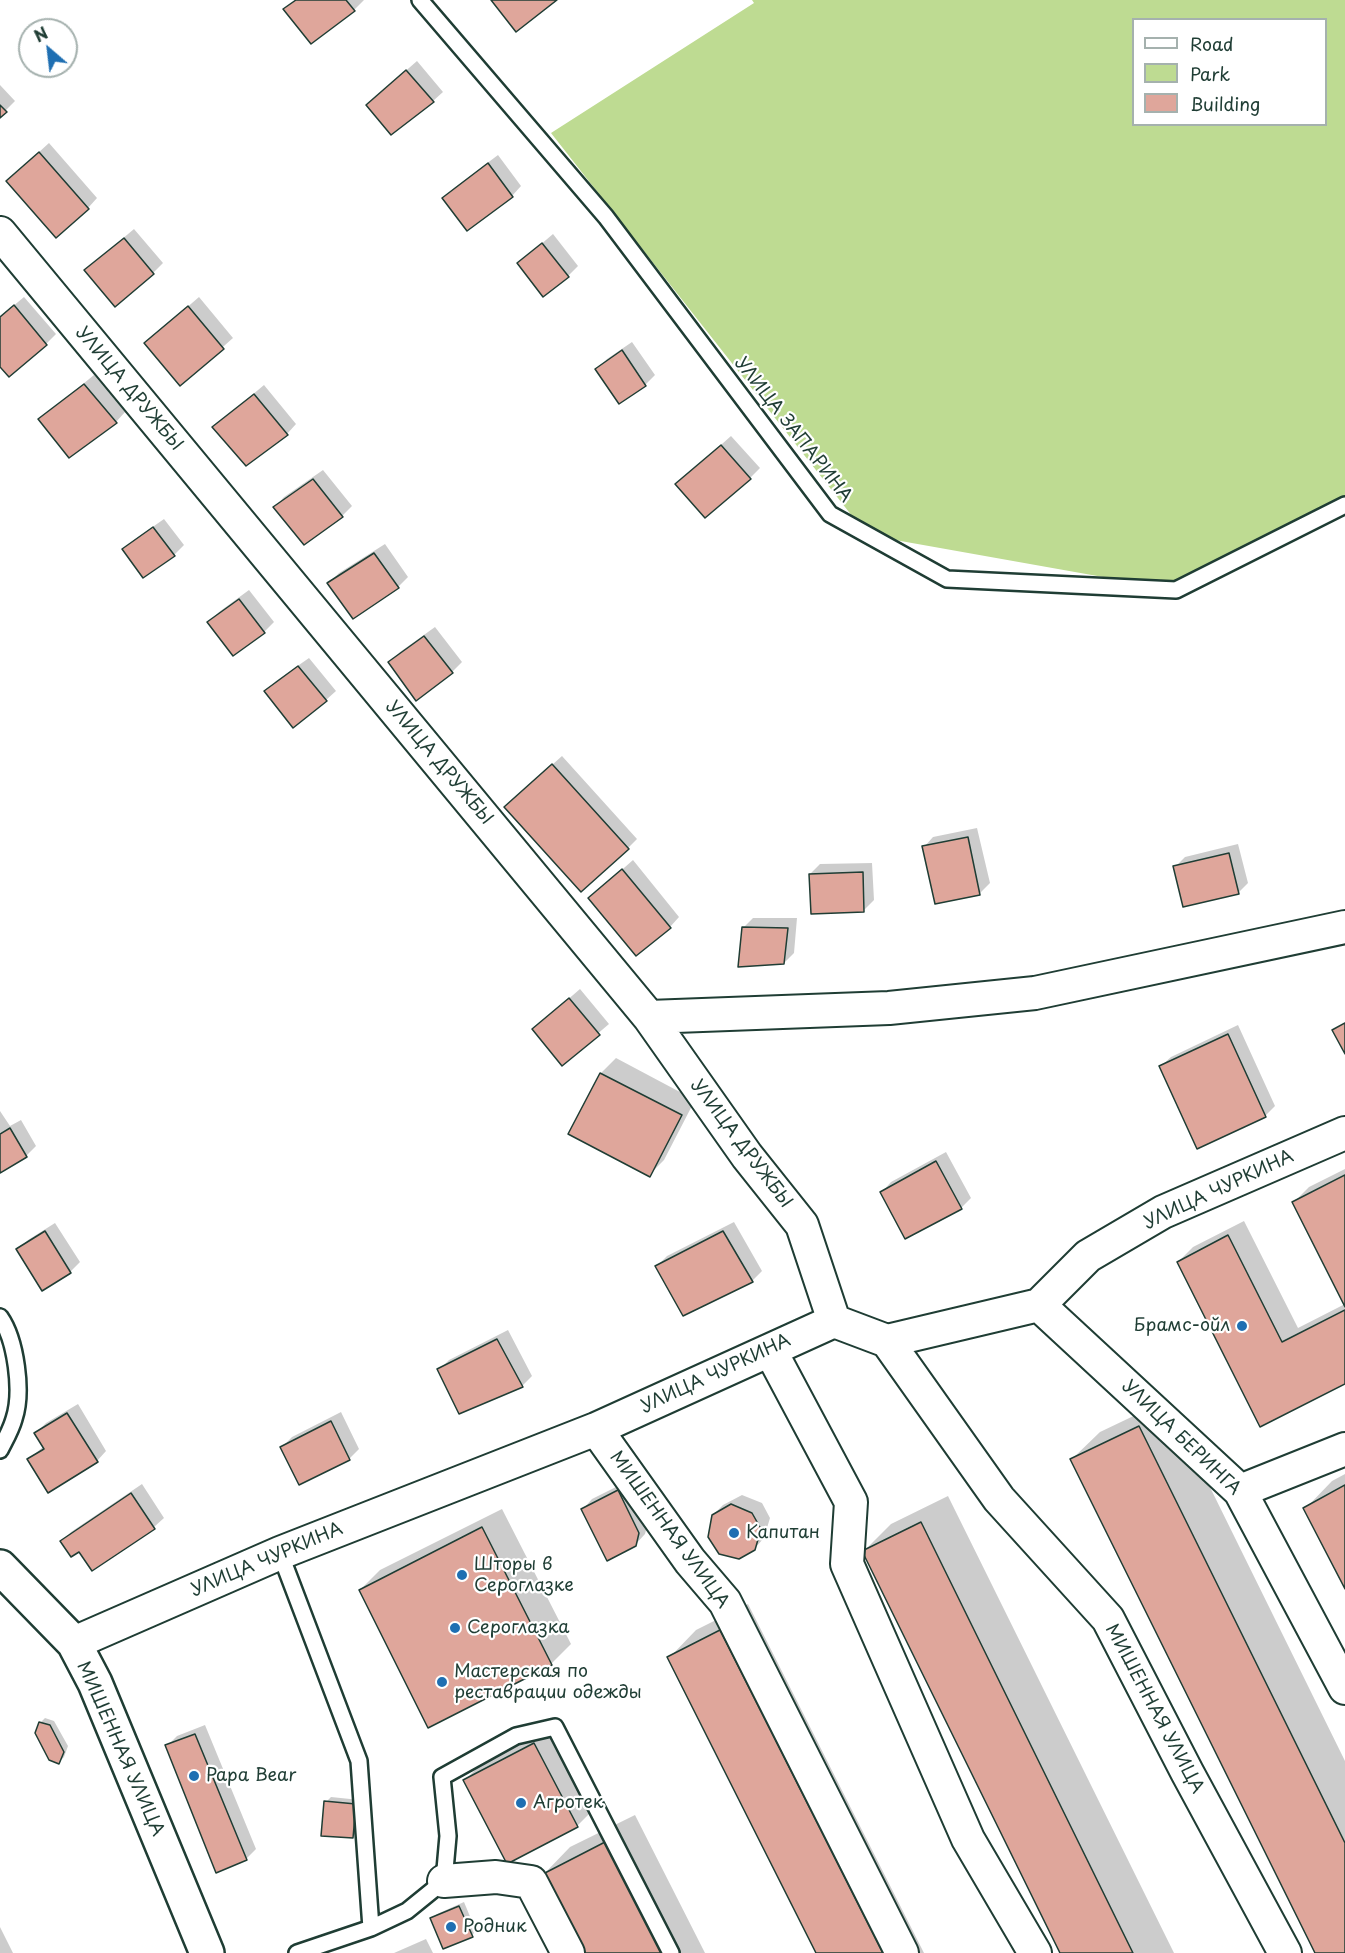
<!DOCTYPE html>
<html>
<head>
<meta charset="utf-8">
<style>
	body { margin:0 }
	#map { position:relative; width:1345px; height:1953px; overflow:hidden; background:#fff; font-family:"Playpen Sans",sans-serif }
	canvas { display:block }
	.legend { position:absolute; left:1132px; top:18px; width:195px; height:108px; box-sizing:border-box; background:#fff; border:2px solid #a5b1ae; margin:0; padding:8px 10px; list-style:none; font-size:18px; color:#1f3d34 }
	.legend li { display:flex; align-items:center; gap:12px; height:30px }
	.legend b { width:30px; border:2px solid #a5b1ae }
	.north { position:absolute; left:18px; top:18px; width:60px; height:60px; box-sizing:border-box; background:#fff; border:2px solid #a5b1ae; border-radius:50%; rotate:332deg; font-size:16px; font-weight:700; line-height:24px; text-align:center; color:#1f3d34 }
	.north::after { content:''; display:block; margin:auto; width:21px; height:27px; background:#1f6fb2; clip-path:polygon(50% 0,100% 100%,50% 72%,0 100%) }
</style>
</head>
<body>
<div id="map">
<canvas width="1345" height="1953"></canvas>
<ul class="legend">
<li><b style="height:8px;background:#fff"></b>Road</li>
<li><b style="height:16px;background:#bedb92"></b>Park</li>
<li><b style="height:16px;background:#dfa69b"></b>Building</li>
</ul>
<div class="north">N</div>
</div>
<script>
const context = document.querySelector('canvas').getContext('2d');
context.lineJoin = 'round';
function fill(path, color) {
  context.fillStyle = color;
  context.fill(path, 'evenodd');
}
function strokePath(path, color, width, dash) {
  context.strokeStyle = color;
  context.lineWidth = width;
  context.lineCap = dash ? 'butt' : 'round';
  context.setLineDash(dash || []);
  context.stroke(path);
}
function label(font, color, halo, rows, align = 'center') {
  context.font = font + ' "Playpen Sans",sans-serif';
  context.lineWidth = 4.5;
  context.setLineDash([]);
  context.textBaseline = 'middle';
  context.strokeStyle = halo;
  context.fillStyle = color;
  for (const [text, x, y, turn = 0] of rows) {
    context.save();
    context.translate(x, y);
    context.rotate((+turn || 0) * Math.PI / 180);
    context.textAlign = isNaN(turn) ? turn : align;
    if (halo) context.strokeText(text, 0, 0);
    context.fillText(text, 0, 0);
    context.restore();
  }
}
fill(new Path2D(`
	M752 0H1345V503L1176 590 867 535 551 133 754 3ZM1134 20H1326V124H1134Z`), '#bedb92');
fill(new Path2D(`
	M295 0H364L354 10 285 9Z
	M417 61 443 92 433 101 378 95Z
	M0 85 15 101 0 116Z
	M49 143 97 198 88 208 18 171Z
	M498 155 521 186 512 196 444 198 454 188Z
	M134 229 163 263 153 273 96 261Z
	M553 234 578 266 568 276 519 263Z
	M24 297 56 334 46 344 0 364V317Z
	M199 297 233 338 181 384 156 334Z
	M632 342 655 375 645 385 597 369 607 359Z
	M94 375 125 412 116 422 40 419Z
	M264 385 296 424 287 434 214 427Z
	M731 436 760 468 750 478 687 475Z
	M323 470 352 506 342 516 275 507 284 497Z
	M164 519 184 545 174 555 124 550 134 540Z
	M385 544 408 577 398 587 329 583 339 573Z
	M249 590 274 622 264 632 233 654 209 622 219 612Z
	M435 627 462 662 452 672 390 662 400 652Z
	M309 658 336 691 326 700 266 691 276 681Z
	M562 756 637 839 628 848 516 797Z
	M977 828 990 883 980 893 924 847 933 837Z
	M1238 844 1248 883 1238 893 1175 867 1185 857Z
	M633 860 679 917 670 927 590 898Z
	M872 863 874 900 864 910 810 874 820 864Z
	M753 918H797L794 953 784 963 743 928Z
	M580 989 609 1024 562 1064 544 1020Z
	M1238 1025 1275 1106 1265 1116 1161 1066 1171 1057Z
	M616 1058 695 1100 664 1160 649 1175 570 1134 601 1073Z
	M0 1111 10 1126 21 1120 36 1146 26 1156 0 1171Z
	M946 1152 971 1198 961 1208 882 1192 891 1182Z
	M1345 1169V1304L1294 1202 1309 1187Z
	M1244 1221 1298 1328 1345 1304V1383L1260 1425 1178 1262 1193 1247Z
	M734 1222 762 1271 752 1281 657 1266 667 1256Z
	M55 1223 80 1262 70 1272 18 1250 28 1240Z
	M508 1330 532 1376 522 1386 439 1370 449 1360Z
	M1167 1400 1345 1761V1953H1317L1072 1459 1100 1432Z
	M78 1404 106 1451 97 1461 29 1459 44 1446 36 1433 46 1423Z
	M341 1412 359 1449 349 1459 282 1447 292 1437Z
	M1345 1474V1586L1305 1509 1332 1481Z
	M628 1481 648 1523 645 1534 635 1545 583 1509 592 1499Z
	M142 1484 164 1518 154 1527 92 1569 79 1550 62 1542 71 1532Z
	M742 1495 762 1503 770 1518 764 1538 754 1549 713 1515 723 1505Z
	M948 1496 1174 1953H1062L863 1552 891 1524Z
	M502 1509 571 1644 551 1664 360 1590 380 1570Z
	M748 1604 924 1953H817L669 1658 696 1630Z
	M45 1718 54 1721 68 1746 64 1757 59 1762 40 1723Z
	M205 1725 256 1849 246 1859 167 1746 177 1736Z
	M550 1729 592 1811 577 1826 465 1780 480 1765Z
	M331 1797 360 1800 357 1832 352 1837 326 1802Z
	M635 1815 705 1953H582L543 1875 570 1847Z
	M464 1902 476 1931 472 1935 432 1918 437 1914Z
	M0 1927 13 1953H0Z
	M426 1939 433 1953H394Z`), '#0003');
const building = new Path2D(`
	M296 0H346L355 11 311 44 283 9Z
	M491 0H557L516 32Z
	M406 70 434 102 391 135 366 105Z
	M0 105 7 112 0 118Z
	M39 152 89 209 56 238 6 181Z
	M488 163 513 197 467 231 442 198Z
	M124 238 154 274 115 307 84 270Z
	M542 243 569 277 543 297 517 263Z
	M14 305 47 345 9 377 0 367V317Z
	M188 306 224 349 180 386 144 343Z
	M622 350 646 386 619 404 595 369Z
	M84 384 117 423 69 458 38 419Z
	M254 394 288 435 246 466 212 427Z
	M721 445 751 479 705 518 675 484Z
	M313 479 343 517 304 545 273 507Z
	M153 527 175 556 143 578 122 549Z
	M374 553 399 588 353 619 327 583Z
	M239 599 265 633 233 656 207 622Z
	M424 636 453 673 416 701 388 662Z
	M298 666 327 701 293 728 264 691Z
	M552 764 629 849 581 892 504 807Z
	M968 837 980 895 935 904 922 846Z
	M1229 853 1239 894 1183 907 1173 866Z
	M622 869 671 928 636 956 588 898Z
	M863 872 864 912 811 914 809 874Z
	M742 927 788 928 784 964 738 967Z
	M569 998 600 1035 562 1066 532 1029Z
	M1345 1023V1054L1332 1030Z
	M1228 1034 1266 1117 1197 1149 1159 1066Z
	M600 1073 682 1115 650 1177 568 1134Z
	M10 1128 27 1157 0 1173V1134Z
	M936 1161 962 1209 905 1239 880 1192Z
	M1345 1175V1307L1292 1202Z
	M45 1231 71 1273 42 1291 16 1249Z
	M723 1231 753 1282 683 1316 655 1266Z
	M1228 1235 1282 1342 1345 1310V1384L1260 1427 1177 1262Z
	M497 1339 523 1387 459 1414 437 1369Z
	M67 1413 98 1462 48 1493 27 1459 44 1449 34 1433Z
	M331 1421 350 1460 299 1485 280 1447Z
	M1139 1426 1345 1843V1953H1315L1070 1459Z
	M1345 1485V1589L1303 1508Z
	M618 1490 639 1533 636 1546 607 1561 581 1509Z
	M131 1493 155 1529 92 1571 79 1552 71 1557 60 1541Z
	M731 1504 752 1513 761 1529 755 1550 739 1559 719 1554 708 1537 712 1515Z
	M921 1522 1133 1953H1060L862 1551Z
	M482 1527 552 1665 428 1728 359 1590Z
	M720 1630 883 1953H816L667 1657Z
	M39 1722 50 1725 64 1752 59 1764 49 1760 35 1733Z
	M195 1734 247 1860 216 1873 165 1745Z
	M534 1743 578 1827 507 1864 463 1780Z
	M324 1801 356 1804 353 1838 321 1836Z
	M607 1841 664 1953H581L541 1875Z
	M459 1906 473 1937 443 1949 430 1918Z`);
fill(building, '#dfa69b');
strokePath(building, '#1f3d34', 1.5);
const lane = new Path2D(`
	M420 0 606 217 830 514 947 579 1176 590 1345 505
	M0 1317C16 1340 23 1392 14 1419 11 1430 5 1440 0 1450
	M280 1553 359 1761 371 1928
	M297 1953 371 1928 407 1911 444 1881 448 1836 442 1777 516 1736 555 1727 671 1953`);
const street = new Path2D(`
	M0 233 649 1017 747 1156 802 1225 834 1321
	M649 1017 889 1008 1035 993 1345 927
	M1039 1305 1240 1491 1345 1688
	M887 1341 999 1499 1108 1619 1187 1772 1285 1953
	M770 1350 851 1502 847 1564 968 1839 1035 1953
	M596 1429 690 1561 725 1602 902 1953
	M1240 1491 1345 1449
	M74 1643 280 1553 596 1429 834 1321 887 1341 1039 1305 1088 1256 1163 1212 1345 1133
	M444 1881 496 1877 531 1882 568 1953`);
const secondary = new Path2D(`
	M0 1567 74 1643 95 1683 207 1953`);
strokePath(lane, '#1f3d34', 20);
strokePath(street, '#1f3d34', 36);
strokePath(secondary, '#1f3d34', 38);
strokePath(lane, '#fff', 15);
strokePath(street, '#fff', 32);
strokePath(secondary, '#fff', 33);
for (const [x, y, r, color] of [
	[1242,1326,6,"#1f6fb2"],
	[734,1533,6,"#1f6fb2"],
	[462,1575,6,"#1f6fb2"],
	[455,1628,6,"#1f6fb2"],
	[442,1682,6,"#1f6fb2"],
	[194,1776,6,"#1f6fb2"],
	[521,1803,6,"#1f6fb2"],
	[451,1927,6,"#1f6fb2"]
]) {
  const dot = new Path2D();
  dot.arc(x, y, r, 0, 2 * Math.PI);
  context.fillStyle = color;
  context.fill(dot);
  strokePath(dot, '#fff', 2);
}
label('18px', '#1f3d34', '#fff', [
	["УЛИЦА ДРУЖБЫ",129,389,50],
	["УЛИЦА ЗАПАРИНА",793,430,52],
	["УЛИЦА ДРУЖБЫ",439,763,50],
	["УЛИЦА ДРУЖБЫ",741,1144,53],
	["УЛИЦА ЧУРКИНА",1219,1190,-25],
	["УЛИЦА ЧУРКИНА",716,1374,-25],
	["УЛИЦА БЕРИНГА",1181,1438,44],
	["МИШЕННАЯ УЛИЦА",669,1530,54],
	["УЛИЦА ЧУРКИНА",267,1560,-23],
	["МИШЕННАЯ УЛИЦА",1154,1709,62],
	["МИШЕННАЯ УЛИЦА",120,1749,66]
]);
label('18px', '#1f3d34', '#fff', [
	["Брамс-ойл",1230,1326,"right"],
	["Капитан",746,1533],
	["Шторы в",474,1565],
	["Сероглазке",474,1586],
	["Сероглазка",467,1628],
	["Мастерская по",454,1672],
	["реставрации одежды",454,1693],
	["Papa Bear",206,1776],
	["Агротек",533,1803],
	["Родник",463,1927]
], 'left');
</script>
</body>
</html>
